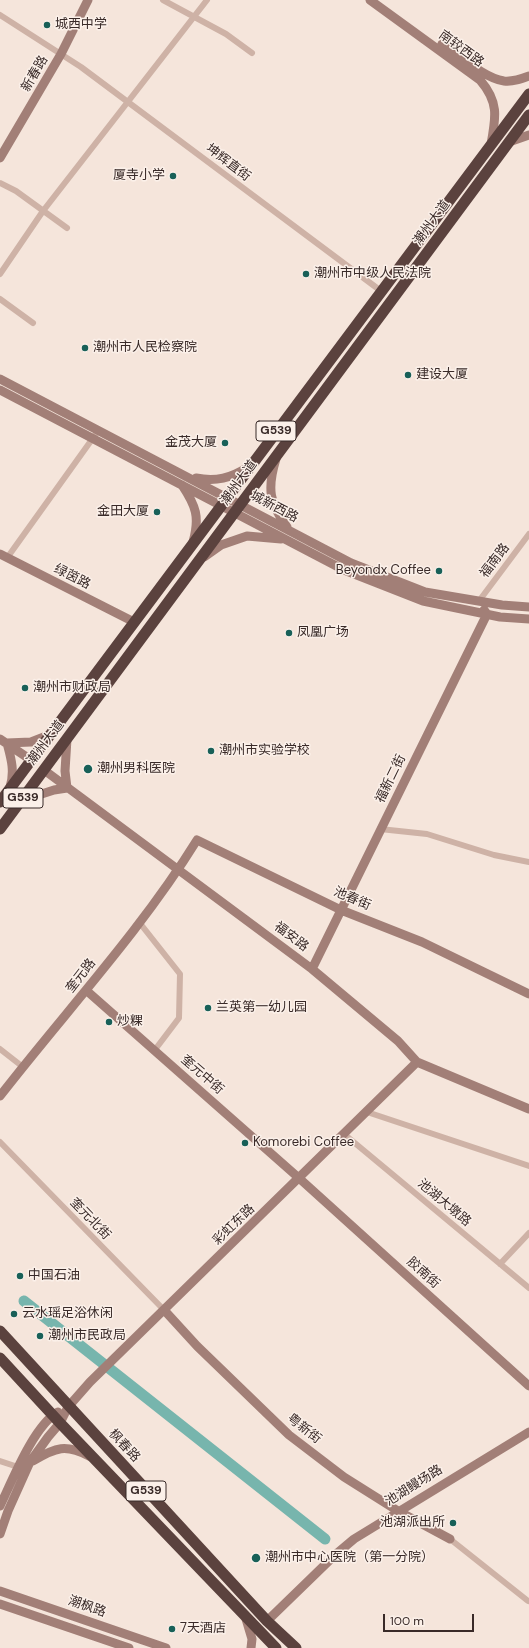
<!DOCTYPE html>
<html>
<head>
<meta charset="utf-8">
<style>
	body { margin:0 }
	#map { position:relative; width:529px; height:1648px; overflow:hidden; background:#f5e5db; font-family:"DM Sans",sans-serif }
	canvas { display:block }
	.scale { position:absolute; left:383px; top:1614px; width:91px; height:18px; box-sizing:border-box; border:2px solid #392a28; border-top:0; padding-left:5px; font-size:12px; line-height:14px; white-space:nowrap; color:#392a28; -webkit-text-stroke:3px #fbf0e9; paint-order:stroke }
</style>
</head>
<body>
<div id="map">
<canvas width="529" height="1648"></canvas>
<div class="scale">100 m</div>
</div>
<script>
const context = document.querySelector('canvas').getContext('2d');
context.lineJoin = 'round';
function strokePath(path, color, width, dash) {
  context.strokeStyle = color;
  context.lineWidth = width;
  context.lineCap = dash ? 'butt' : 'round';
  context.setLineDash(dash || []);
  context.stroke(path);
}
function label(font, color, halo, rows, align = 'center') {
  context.font = font + ' "DM Sans","Noto Sans SC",sans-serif';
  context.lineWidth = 3;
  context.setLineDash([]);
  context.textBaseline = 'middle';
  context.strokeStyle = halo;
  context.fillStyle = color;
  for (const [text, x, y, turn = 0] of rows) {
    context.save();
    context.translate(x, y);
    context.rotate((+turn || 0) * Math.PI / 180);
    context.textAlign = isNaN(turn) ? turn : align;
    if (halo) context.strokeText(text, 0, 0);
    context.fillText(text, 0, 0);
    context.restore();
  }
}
strokePath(new Path2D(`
	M24 1301 325 1539`), '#77b5ad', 11);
strokePath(new Path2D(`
	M163 0 226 34 252 53
	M0 15 81 67 381 291
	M0 183 16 191 67 228
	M0 274 43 211 207 0
	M0 299 33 323
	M7 558 98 431
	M479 601 529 534
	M380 829 427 834 494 855 529 862
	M139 922 180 974 179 1018 154 1051
	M0 1049 23 1067
	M367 1112 529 1166
	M344 1134 529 1288
	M0 1142 165 1311
	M500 1264 529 1233
	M0 1461 18 1467
	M450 1539 528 1601`), '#ceb2a6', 6);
strokePath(new Path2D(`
	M370 0 480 80C499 102 496 117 491 144
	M442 44C459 55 484 78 504 81 513 82 521 79 529 76
	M509 142 529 135
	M0 158 61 54 88 0
	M0 379 351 563 425 592 502 605 529 607
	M0 390 344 570 423 601 500 617 529 619
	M276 459C267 488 269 503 287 527
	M196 478C216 482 231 478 248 467
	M182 485C196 506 200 517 193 542
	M0 554 134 622
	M204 557 221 545 247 536 281 539
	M0 739 31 760
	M44 770 312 969 398 1041 417 1062 529 1109
	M10 787C15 771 11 758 7 743L31 742 49 735
	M20 801 54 790 67 788 65 771 67 739
	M312 969 487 614 484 610
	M87 991 300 1179 529 1386
	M0 1096C66 1011 140 932 197 840L341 910 422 942 529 994
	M165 1311 197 1346 289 1435 344 1477 398 1511 450 1539
	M33 1461C56 1447 66 1444 89 1456
	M0 1506C12 1481 34 1425 58 1412
	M0 1534 8 1511 30 1462 48 1437 60 1423 68 1407 90 1382 417 1062
	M0 1591 166 1648
	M0 1604 129 1648
	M246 1619 252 1639 251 1648
	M267 1621 335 1555 354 1539 529 1432`), '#a27f77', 9);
strokePath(new Path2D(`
	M0 802 529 94
	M0 829 529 115
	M0 1331 267 1621 296 1648
	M0 1358 60 1423 276 1648`), '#5b423e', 11);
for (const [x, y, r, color] of [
	[47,25,4,"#186058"],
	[173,176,4,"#186058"],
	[306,274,4,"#186058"],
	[85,348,4,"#186058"],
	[408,375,4,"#186058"],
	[225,443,4,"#186058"],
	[157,512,4,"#186058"],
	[439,571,4,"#186058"],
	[289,633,4,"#186058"],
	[25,688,4,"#186058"],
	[211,751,4,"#186058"],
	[88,769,5,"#186058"],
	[208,1008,4,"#186058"],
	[109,1022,4,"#186058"],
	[245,1143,4,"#186058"],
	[20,1276,4,"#186058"],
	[14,1314,4,"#186058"],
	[40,1336,4,"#186058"],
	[453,1523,4,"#186058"],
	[256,1558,5,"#186058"],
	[172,1629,4,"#186058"]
]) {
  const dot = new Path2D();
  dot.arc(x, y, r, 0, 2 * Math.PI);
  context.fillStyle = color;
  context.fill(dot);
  strokePath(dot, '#fbf0e9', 1.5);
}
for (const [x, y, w] of [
	[276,431,40],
	[23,798,40],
	[146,1491,40]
]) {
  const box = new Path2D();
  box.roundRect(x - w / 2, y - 10, w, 20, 3);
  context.fillStyle = '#fbf0e9';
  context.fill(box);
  strokePath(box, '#392a28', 1);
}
label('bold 12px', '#392a28', null, [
	["G539",276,431],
	["G539",23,798],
	["G539",146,1491]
]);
label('13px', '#392a28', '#fbf0e9', [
	["城西中学",55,25],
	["厦寺小学",165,176,"right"],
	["潮州市中级人民法院",314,274],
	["潮州市人民检察院",93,348],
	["建设大厦",416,375],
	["金茂大厦",217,443,"right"],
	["金田大厦",149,512,"right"],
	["Beyondx Coffee",431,571,"right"],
	["凤凰广场",297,633],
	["潮州市财政局",33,688],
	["潮州市实验学校",219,751],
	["潮州男科医院",97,769],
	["兰英第一幼儿园",216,1008],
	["炒粿",117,1022],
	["Komorebi Coffee",253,1143],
	["中国石油",28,1276],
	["云水瑶足浴休闲",22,1314],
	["潮州市民政局",48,1336],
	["池湖派出所",445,1523,"right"],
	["潮州市中心医院（第一分院）",265,1558],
	["7天酒店",180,1629]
], 'left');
label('13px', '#392a28', '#fbf0e9', [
	["南较西路",461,49,36],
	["新春路",35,74,-60],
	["坤辉直街",228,163,37],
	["潮州大道",432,223,-54],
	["潮州大道",239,483,-54],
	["城新西路",274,507,28],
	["福南路",495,561,-53],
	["绿茵路",72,577,27],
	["潮州大道",46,743,-53],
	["福新二街",391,779,-64],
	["池春街",352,899,23],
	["福安路",291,937,37],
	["奎元路",81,976,-52],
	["奎元中街",202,1075,41],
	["池湖大墩路",444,1203,40],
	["奎元北街",90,1219,46],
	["彩虹东路",234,1225,-44],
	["胶南街",423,1273,42],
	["粤新街",304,1429,38],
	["枫春路",124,1446,47],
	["池湖鳗场路",414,1486,-32],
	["潮枫路",87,1607,19]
]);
</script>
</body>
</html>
